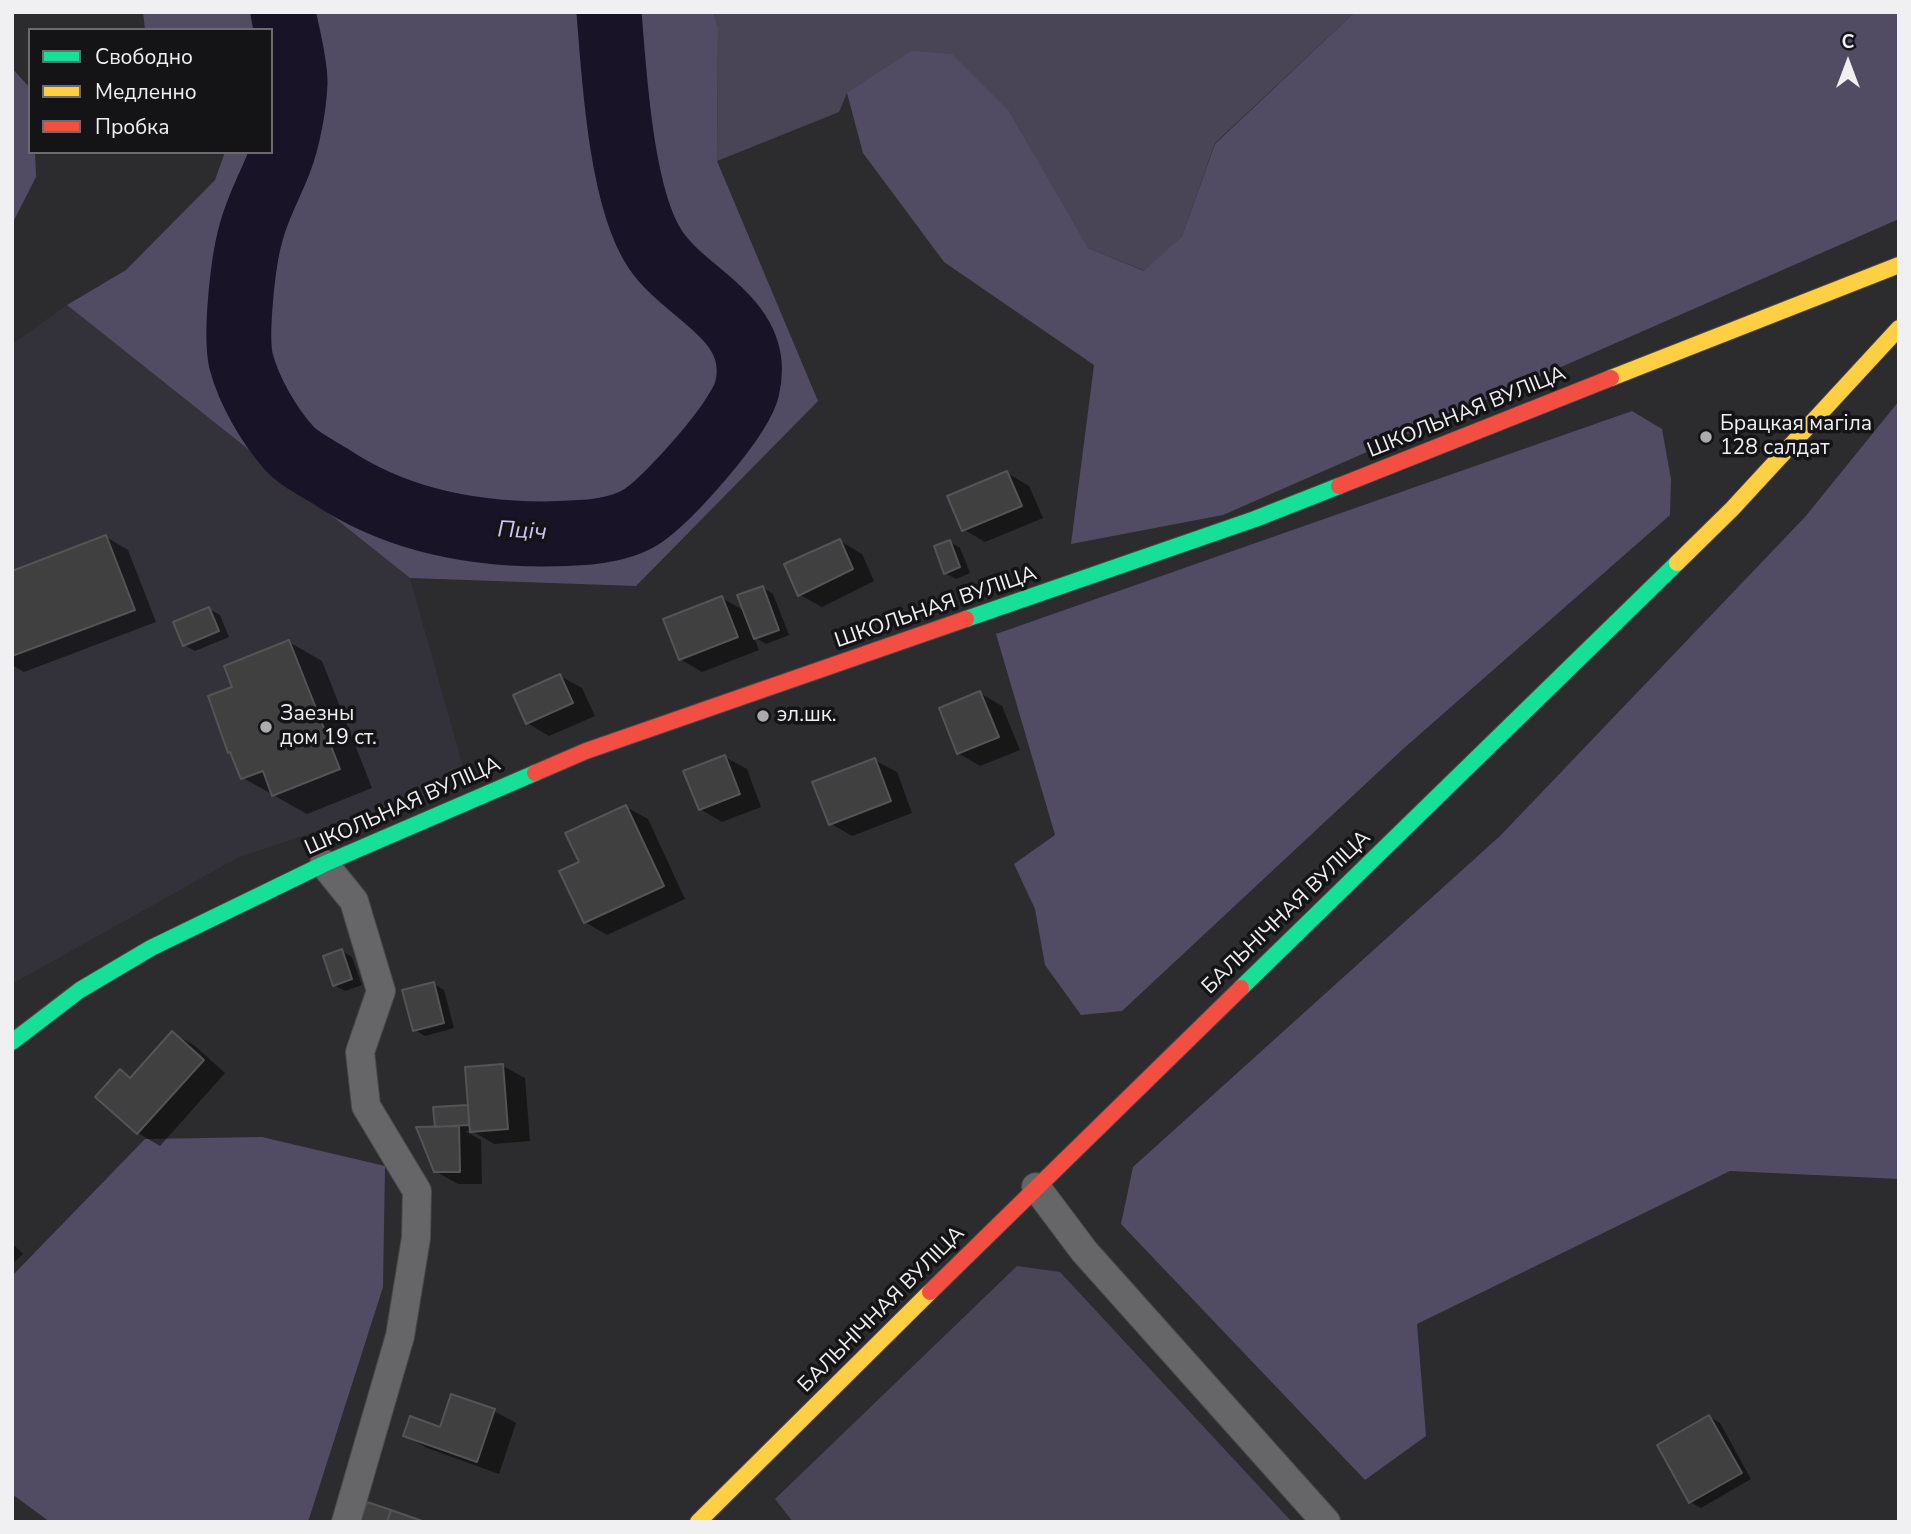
<!DOCTYPE html>
<html>
<head>
<meta charset="utf-8">
<style>
	body { margin:0 }
	#map { position:relative; width:1911px; height:1534px; overflow:hidden; background:#2c2b2e; font-family:"Nunito Sans",sans-serif }
	canvas { display:block }
	.frame { position:absolute; inset:0; border:14px solid #f0eff2; pointer-events:none }
	.legend { position:absolute; left:28px; top:28px; width:245px; height:126px; box-sizing:border-box; background:#141315; border:2px solid #6c6b6d; margin:0; padding:9px 12px; list-style:none; font-size:21px; color:#f0eff2 }
	.legend li { display:flex; align-items:center; gap:14px; height:35px }
	.legend b { width:35px; border:2px solid #6c6b6d }
	.north { position:absolute; left:1813px; top:28px; width:70px; height:70px; -webkit-text-stroke:5px #141315; paint-order:stroke; rotate:0deg; font-size:19px; font-weight:700; line-height:28px; text-align:center; color:#f0eff2 }
	.north::after { content:''; display:block; margin:auto; width:24px; height:32px; background:#f0eff2; clip-path:polygon(50% 0,100% 100%,50% 72%,0 100%) }
</style>
</head>
<body>
<div id="map">
<canvas width="1911" height="1534"></canvas>
<div class="frame"></div>
<ul class="legend">
<li><b style="height:9px;background:#16e098"></b>Свободно</li>
<li><b style="height:9px;background:#ffcf43"></b>Медленно</li>
<li><b style="height:9px;background:#f24e42"></b>Пробка</li>
</ul>
<div class="north">С</div>
</div>
<script>
const context = document.querySelector('canvas').getContext('2d');
context.lineJoin = 'round';
function fill(path, color) {
  context.fillStyle = color;
  context.fill(path, 'evenodd');
}
function strokePath(path, color, width, dash) {
  context.strokeStyle = color;
  context.lineWidth = width;
  context.lineCap = dash ? 'butt' : 'round';
  context.setLineDash(dash || []);
  context.stroke(path);
}
function label(font, color, halo, rows, align = 'center') {
  context.font = font + ' "Nunito Sans",sans-serif';
  context.lineWidth = 7;
  context.setLineDash([]);
  context.textBaseline = 'middle';
  context.strokeStyle = halo;
  context.fillStyle = color;
  for (const [text, x, y, turn = 0] of rows) {
    context.save();
    context.translate(x, y);
    context.rotate((+turn || 0) * Math.PI / 180);
    context.textAlign = isNaN(turn) ? turn : align;
    if (halo) context.strokeText(text, 0, 0);
    context.fillText(text, 0, 0);
    context.restore();
  }
}
fill(new Path2D(`
	M67 305 410 578 467 781 239 857 12 984V344Z`), '#33313a');
fill(new Path2D(`
	M713 12H1355L1215 143 1182 236 1145 271 1088 248 847 93 839 112 717 161 718 26Z
	M1017 1266 1060 1272 1292 1522H793L775 1499Z`), '#494557');
fill(new Path2D(`
	M143 12H713L718 26 717 161 818 401 636 586 410 578 67 305 126 270 215 180 225 152H271V30H145Z
	M1355 12H1899V219L1223 515 1071 544 1094 365 944 262 863 153 847 93 911 51 952 54 1008 110 1088 248 1144 271 1182 236 1215 144Z
	M12 68 30 88V152H35L36 177 12 224Z
	M1899 401V1179L1730 1171 1417 1324 1426 1436 1365 1480 1121 1224 1133 1167 1500 836 1805 517Z
	M1632 411 1662 429 1671 479 1670 515 1403 749 1122 1011 1081 1015 1045 965 1035 909 1014 864 1055 835 996 634Z
	M262 1137 385 1166 383 1287 308 1522H50L12 1494V1276L145 1139Z`), '#514c63');
fill(new Path2D(`
	M1007 473 1029 486 1043 518 985 542 963 529Z
	M106 537 128 550 156 622 24 672 12 665V573Z
	M840 541 862 554 874 581 822 607 800 595Z
	M950 542 960 548 970 573 956 579 945 573Z
	M762 587 773 594 789 635 766 644 754 637 759 650 702 672 680 659 722 598 746 612Z
	M209 609 220 615 229 637 195 651 184 645Z
	M289 642 322 661 372 788 307 814 243 778 229 752Z
	M560 676 582 688 595 716 549 736 527 723Z
	M980 693 1002 706 1020 750 980 766 958 753Z
	M725 757 747 769 761 807 722 822 700 809Z
	M874 760 897 772 912 813 852 836 830 823Z
	M626 807 648 819 685 899 607 935 585 922 581 863Z
	M342 951 352 957 362 985 345 991 334 985Z
	M434 984 444 990 454 1028 425 1036 414 1029Z
	M173 1033 195 1046 225 1073 160 1146 138 1133 120 1071 132 1078Z
	M503 1066 525 1078 530 1141 494 1144 472 1131H465L481 1140 482 1184H458L435 1171V1109L470 1107Z
	M12 1243 23 1254 12 1264Z
	M452 1396 494 1411 516 1423 499 1474 427 1448 405 1436 441 1429Z
	M1710 1417 1720 1423 1751 1479 1701 1508 1690 1502Z`), '#0007');
strokePath(new Path2D(`
	M283 12C287 35 295 60 295 83 294 106 288 139 280 160 271 184 257 208 251 233 243 260 235 334 241 361 249 391 268 424 289 448 299 459 317 468 330 476 406 527 500 539 590 532 607 530 629 526 644 515 670 497 740 419 747 389 764 319 686 296 655 249 621 198 614 75 609 12`), '#191327', 65);
const building = new Path2D(`
	M1007 471 1022 506 962 531 947 496Z
	M106 535 135 610 12 656V571Z
	M840 539 853 569 798 596 784 564Z
	M950 540 960 567 944 574 934 546Z
	M763 586 779 630 754 639 737 595Z
	M722 596 738 637 679 660 663 619Z
	M209 607 219 631 183 646 173 622Z
	M289 640 340 769 272 796 263 771 241 779 230 752 228 753 208 696 232 687 224 666Z
	M560 674 573 703 526 724 513 695Z
	M980 691 999 737 957 754 939 708Z
	M725 755 740 794 699 810 683 771Z
	M875 758 891 801 829 825 812 782Z
	M626 805 664 886 584 923 559 871 579 862 565 833Z
	M342 949 352 979 333 986 323 956Z
	M434 982 444 1023 413 1031 402 990Z
	M172 1031 204 1060 137 1134 95 1097 120 1069 130 1078Z
	M503 1064 508 1129 470 1132 465 1067Z
	M468 1105 469 1125 435 1127 433 1107Z
	M459 1126 460 1172H434L416 1127Z
	M451 1394 495 1409 477 1462 403 1436 410 1416 440 1427Z
	M1709 1415 1742 1473 1689 1503 1657 1445Z
	M367 1502 391 1510 387 1522H360Z
	M391 1510 425 1522H387Z`);
fill(building, '#404041');
strokePath(building, '#545355', 2);
const street = new Path2D(`
	M324 864 354 901 381 991 360 1052 366 1106 417 1191 416 1238 400 1336 346 1522
	M1036 1187 1084 1251 1326 1522`);
const fast = new Path2D(`
	M966 619 1255 519 1339 486
	M1241 988 1677 563
	M12 1042 80 990 151 948 324 864 535 773`);
const slow = new Path2D(`
	M1611 378 1899 265
	M1677 563 1732 509 1899 328
	M698 1522 930 1292`);
const jam = new Path2D(`
	M1339 486 1611 378
	M535 773 586 751 966 619
	M930 1292 1241 988`);
strokePath(street, '#49484b', 30);
strokePath(fast, '#49484b', 18);
strokePath(slow, '#49484b', 18);
strokePath(jam, '#49484b', 18);
strokePath(street, '#666668', 28);
strokePath(fast, '#16e098', 16);
strokePath(slow, '#ffcf43', 16);
strokePath(jam, '#f24e42', 16);
for (const [x, y, r, color] of [
	[1706,437,7,"#abaaad"],
	[763,716,7,"#abaaad"],
	[266,727,7,"#abaaad"]
]) {
  const dot = new Path2D();
  dot.arc(x, y, r, 0, 2 * Math.PI);
  context.fillStyle = color;
  context.fill(dot);
  strokePath(dot, '#141315', 2.5);
}
label('21px', '#f0eff2', '#141315', [
	["ШКОЛЬНАЯ ВУЛІЦА",1467,413,-22],
	["ШКОЛЬНАЯ ВУЛІЦА",936,608,-19],
	["ШКОЛЬНАЯ ВУЛІЦА",403,807,-24],
	["БАЛЬНІЧНАЯ ВУЛІЦА",1287,913,-44],
	["БАЛЬНІЧНАЯ ВУЛІЦА",882,1310,-45]
]);
label('21px', '#f0eff2', '#141315', [
	["Брацкая магіла",1720,425],
	["128 салдат",1720,449],
	["Заезны",280,715],
	["дом 19 ст.",280,739],
	["эл.шк.",777,716]
], 'left');
label('italic 23px', '#cec3f6', '#141315', [
	["Пціч",522,532,3]
]);
</script>
</body>
</html>
